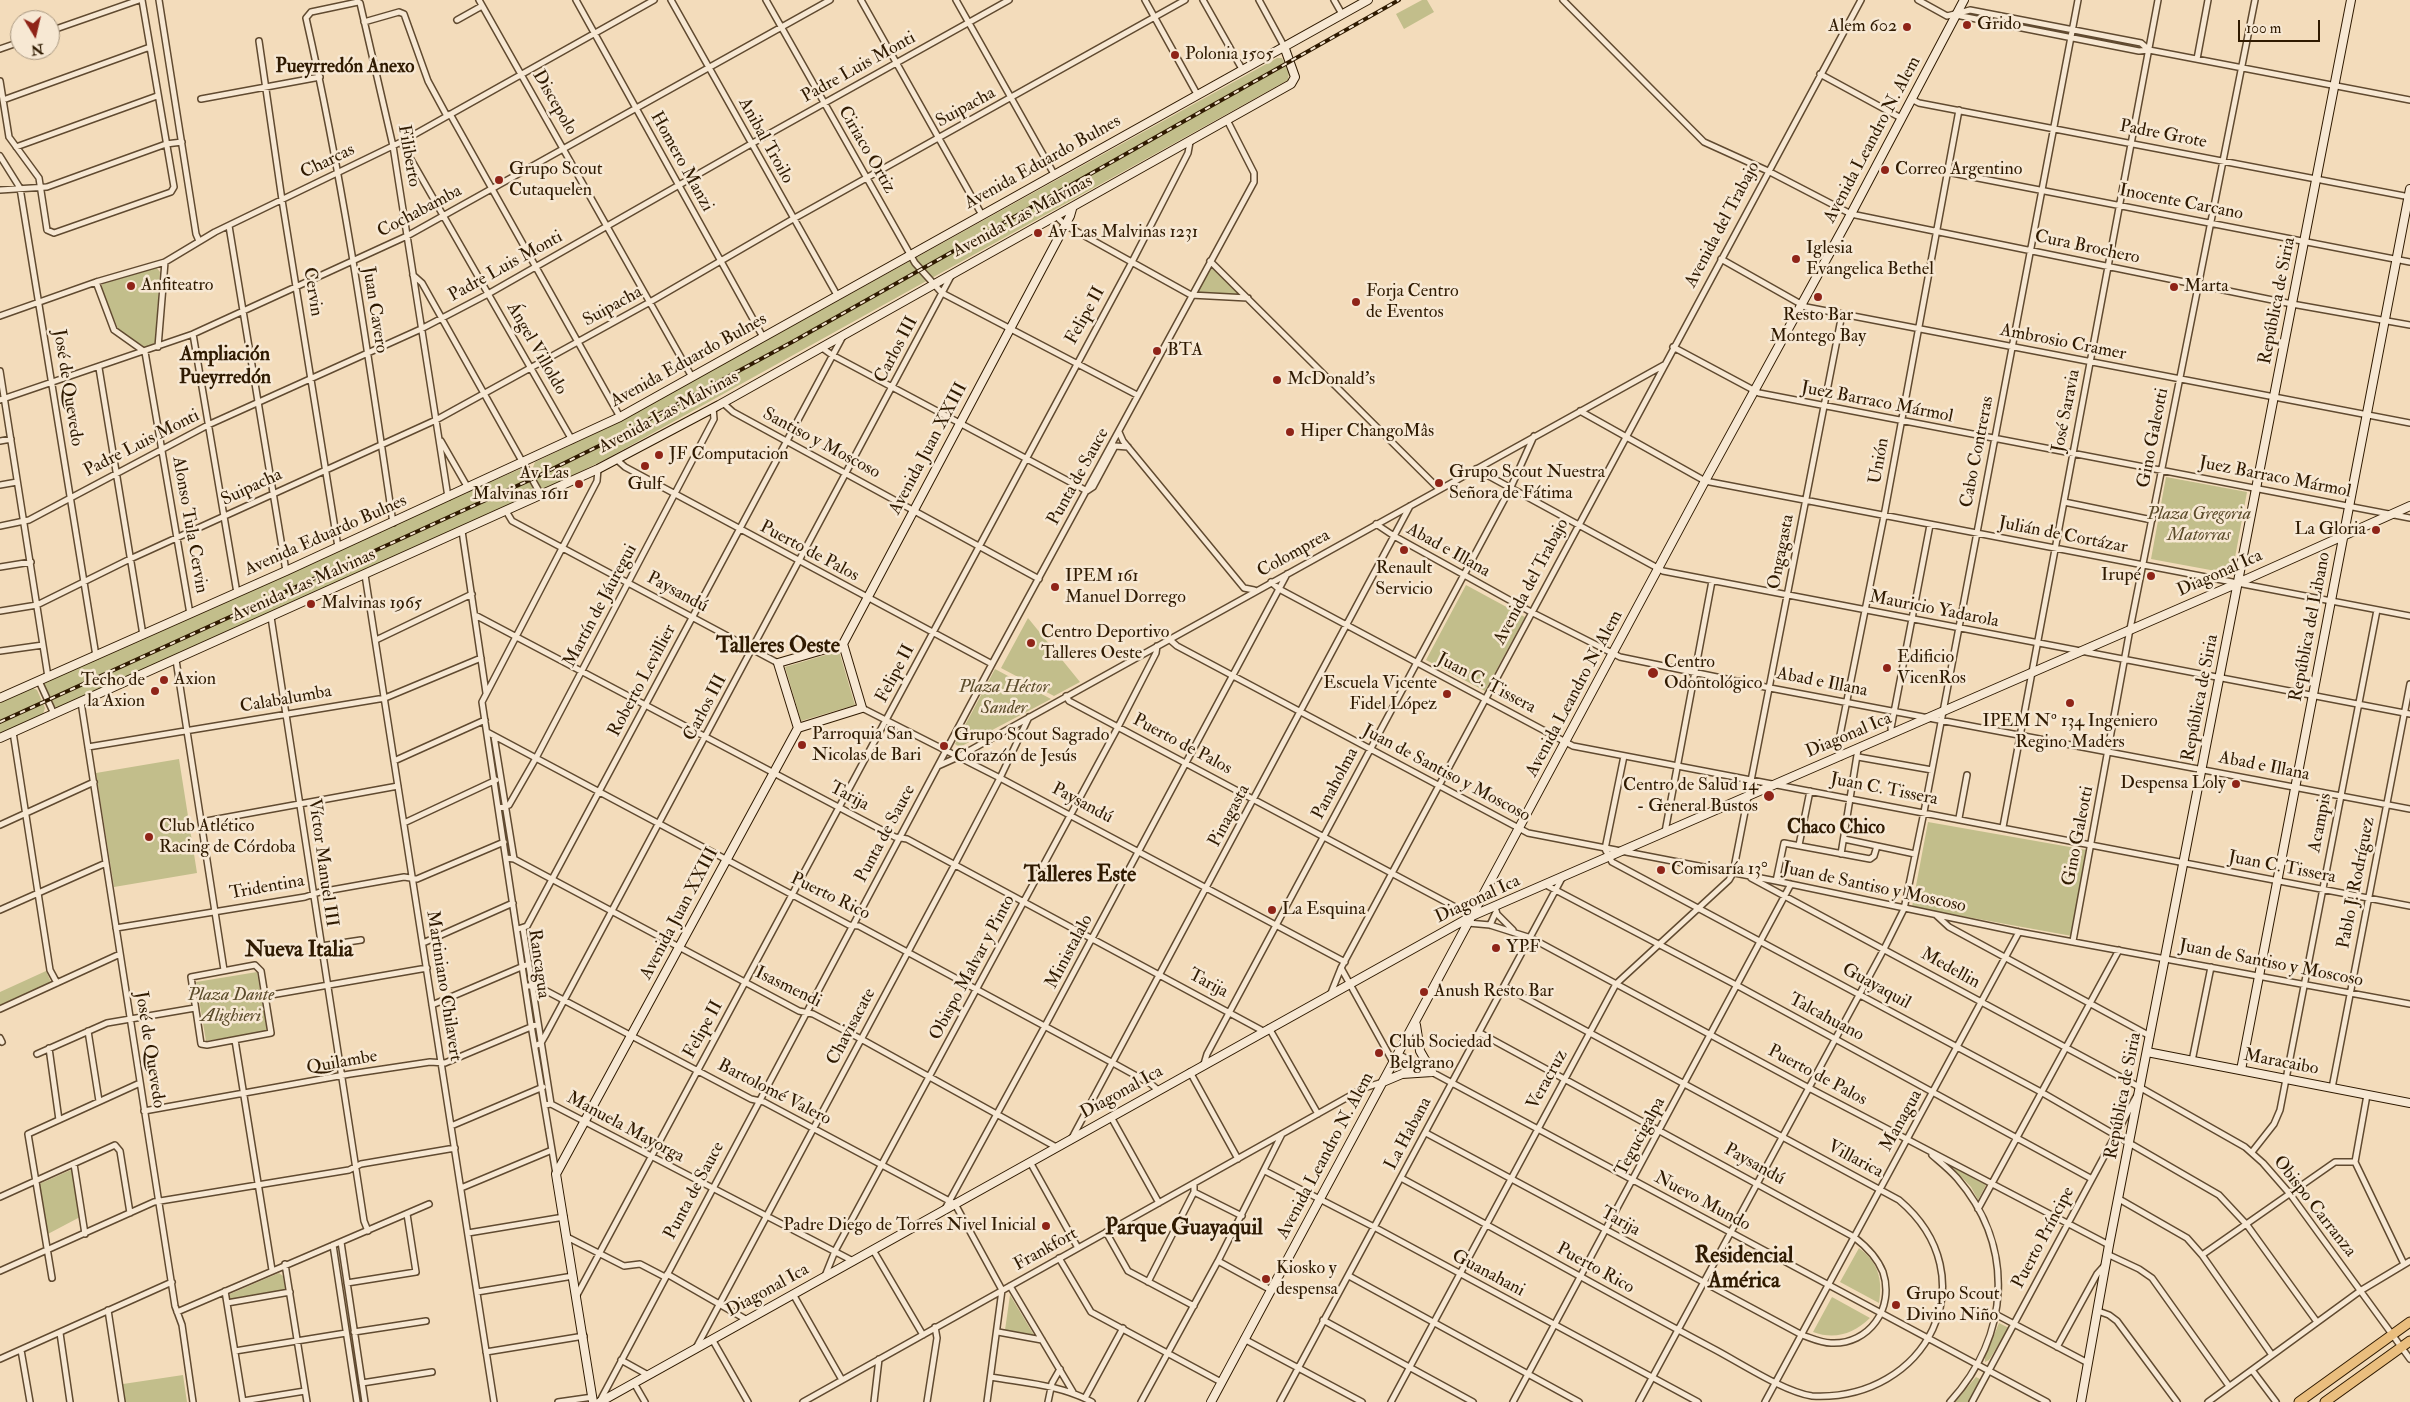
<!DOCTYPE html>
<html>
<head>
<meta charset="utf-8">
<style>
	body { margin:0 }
	#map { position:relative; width:2410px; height:1402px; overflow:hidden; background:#f3dcbb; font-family:"IM FELL Double Pica",serif }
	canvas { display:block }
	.north { position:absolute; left:10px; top:10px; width:50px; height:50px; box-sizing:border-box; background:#f7e8d3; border:1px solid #a7967f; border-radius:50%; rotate:171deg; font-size:14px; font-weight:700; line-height:20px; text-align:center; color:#2f1a01 }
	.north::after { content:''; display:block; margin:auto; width:18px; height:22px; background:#8f2418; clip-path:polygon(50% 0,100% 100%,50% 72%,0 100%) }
	.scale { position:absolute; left:2238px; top:20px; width:82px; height:22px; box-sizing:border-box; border:2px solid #2f1a01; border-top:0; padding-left:6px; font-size:15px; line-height:18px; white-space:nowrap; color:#2f1a01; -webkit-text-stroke:4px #f7e8d3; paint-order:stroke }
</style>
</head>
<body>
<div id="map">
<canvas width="2410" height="1402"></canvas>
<div class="north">N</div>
<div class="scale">100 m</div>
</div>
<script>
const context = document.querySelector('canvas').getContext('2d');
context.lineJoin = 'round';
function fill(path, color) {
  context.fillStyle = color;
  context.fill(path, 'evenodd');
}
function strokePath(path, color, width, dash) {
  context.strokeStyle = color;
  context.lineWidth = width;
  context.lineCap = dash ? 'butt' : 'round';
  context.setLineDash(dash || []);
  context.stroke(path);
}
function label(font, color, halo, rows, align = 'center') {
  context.font = font + ' "IM FELL Double Pica",serif';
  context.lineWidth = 5;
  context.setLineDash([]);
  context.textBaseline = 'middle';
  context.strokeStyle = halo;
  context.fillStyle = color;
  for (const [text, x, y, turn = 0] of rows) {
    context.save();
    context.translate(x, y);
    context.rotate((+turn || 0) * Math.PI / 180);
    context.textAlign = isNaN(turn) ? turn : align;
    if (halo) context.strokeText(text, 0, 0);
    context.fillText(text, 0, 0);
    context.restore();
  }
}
fill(new Path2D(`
	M1422 0H1427L1434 12 1404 29 1396 14Z
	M1277 58H1282L1289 72 1288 80 608 458 546 489H541L532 470 535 462 617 423Z
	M1210 261 1249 298 1191 295Z
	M156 267 160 272 155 343 145 347 119 331 101 287 103 283Z
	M522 468 534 490 532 495 58 708 53 706 43 686 48 679Z
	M2166 477 2247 492 2232 574 2151 559Z
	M1466 585 1525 617 1485 691 1426 660Z
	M1028 618 1080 682 1054 696 1001 668Z
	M839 651 855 705 801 721 785 667Z
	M995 669 1051 699 960 747 955 744Z
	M31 687 37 690 45 708 43 714 0 734V701Z
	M179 759 197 873 114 887 96 773Z
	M1928 822 2087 850 2072 936 1912 907Z
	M46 971 51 982 0 1005V992Z
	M257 972 267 1031 206 1041 196 982Z
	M1952 1167 1986 1185 1978 1200 1971 1187Z
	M73 1169 80 1217 46 1235 37 1185Z
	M1859 1248C1878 1262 1883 1279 1879 1303L1840 1282Z
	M279 1273 283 1276 285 1289 281 1292 231 1299 229 1297 230 1294Z
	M1010 1295 1034 1335 1005 1330Z
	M1832 1297 1870 1318C1853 1334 1835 1340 1813 1332Z
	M1999 1323 2009 1328 1989 1360 1985 1362V1357Z
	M183 1375 187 1402H125L123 1384Z
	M1976 1377 1982 1380 1970 1402H1955Z`), '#c2be8b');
const street = new Path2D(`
	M159 0 196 234 199 241
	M479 0 692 377
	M576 0 763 337
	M671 0 837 295
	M766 0 915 263 942 293 1137 395
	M861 0 982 215
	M956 0 1054 174
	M1145 0 1197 94
	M1203 0 1242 69
	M1259 0 1284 46
	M1334 0 1342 14
	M1563 0 1704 142 1768 171 1851 214 2292 304 2410 325
	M1918 0 1947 16 1970 10 2141 43 2149 50
	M1956 15 2139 51 2149 50 2410 100
	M457 20 482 6
	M364 22 399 12 404 14 428 81 447 116
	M50 31 139 0
	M259 41 282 200 338 547
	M0 49 20 42
	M2197 59 2208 0
	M1820 74 1901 118
	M0 81 9 137 39 178 47 230 54 233 171 192 174 187 142 0
	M201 99 320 77
	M1911 99 1919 103 2410 197
	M3 100 150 47
	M450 114 620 417
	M401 142 572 440
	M16 147 157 96
	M0 156 20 188 96 656
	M1947 172 2410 262
	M0 190 47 187 166 144 182 142
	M1057 217 1065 225 1191 295 1248 298
	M229 226 286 571
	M1721 259 1806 307 2410 423
	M1210 261 1439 489
	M413 275 422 283 541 495
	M96 282 114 330 145 352 190 614
	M0 316 96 282 165 262 215 232 401 142 654 0
	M193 334 237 593
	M158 347 165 262
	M821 347 832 355 1087 491 1093 487 1115 446 1128 447
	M1673 347 1759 393 2410 518
	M99 368 143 635
	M0 371 48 677
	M0 400 193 334 407 236 830 0
	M723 403 733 412 1039 579
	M1580 411 1705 481 2410 616
	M1119 432 1123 441 1244 588 1254 590
	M0 441 11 439
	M441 441 468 488
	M616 459 625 467 992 664
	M1476 469 1663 571 2410 714
	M0 485 17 482
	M2064 502 2152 520
	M506 511 512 521 778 663
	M393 523C368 354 344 184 306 18L311 12 358 2 360 3 393 146 448 497
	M1376 524 1394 536 1531 612 1620 657 1770 688 2410 809
	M0 526 29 520 208 425 421 329 488 294 751 144 1009 0
	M462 531 486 693
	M0 567 31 562
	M365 575 494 1402
	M1271 582 1279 589 1573 746 2410 906
	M0 611 37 605 130 559 436 420 650 302 793 219 1185 0
	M475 615 895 837 907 839 1263 1031
	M271 617 364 1221 368 1231
	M1169 639 1177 646 1528 833 1776 881 2019 932 2410 1004
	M376 640 472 594
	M0 651 43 645
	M176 660 224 970
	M39 681 54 714
	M1066 696 1069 701 1472 916
	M81 702 175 1306 182 1325 193 1402
	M862 708 1000 778 1345 962
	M13 732 50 970 57 983
	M487 732 849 925 859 926 1113 1063 1151 1084 1158 1090
	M1892 734 1891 728 1930 525
	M494 736 514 859
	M88 747 385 698 481 658
	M1624 756 1605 849 1612 862 2041 1092 2219 1195 2247 1225 2317 1322
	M1840 757 1838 745 1884 516 1959 110
	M1858 757 1932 770
	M394 761 485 720
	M938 766 958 757 1664 365
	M499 808 509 805 536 758 714 419 713 408
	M1959 818 1967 775
	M201 822 398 786
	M404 823 496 780
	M0 825 94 782
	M2003 827 2158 0
	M1665 832 1712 581
	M1844 839 1915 854
	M1799 845 1810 791
	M1841 854 1858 749
	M506 858 514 859 799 1011 813 1014 861 1039 1056 1147
	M1751 878 2141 1088 2245 1147 2263 1163 2290 1194 2410 1359
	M1776 881 1784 843 1870 859 1874 856 1877 846
	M1546 885 1738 986 2092 1179
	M1495 907 1497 914 1513 930
	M0 910 106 863
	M1936 915 1949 927 2150 1036
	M1468 923 1490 925 1531 938 1809 1088 2109 1245
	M1490 925 1496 912
	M116 928 305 897 320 892 404 877 417 879 504 842
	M523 928 551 1104
	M518 929 527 926 843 336
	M2073 941 2130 629 2255 0
	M423 943 513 903
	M321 946 361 940
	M255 965 261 971 271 1033 207 1045 201 1044 191 977Z
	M1341 968 1393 1062
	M526 986H537L751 1099 764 1102 955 1204 1002 1290 987 1402
	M1331 993 1341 968 1861 0
	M265 996 427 968
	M432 1005 526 965
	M0 1009 120 954
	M1269 1028 1318 1114
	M88 1031 99 1101
	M0 1038 2 1042
	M235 1040 272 1270
	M535 1046 541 1043 545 1036 951 276
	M49 1048 59 1120
	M37 1054 107 1023 195 1008
	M1398 1054 2047 1402
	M2192 1061 2211 967
	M1204 1064 1207 1054 1511 487 1534 436
	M1190 1072 1238 1159
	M2332 1088 2410 684
	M2367 1095 2355 1162 2404 1264
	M545 1105 551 1104 853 1261
	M144 1111 350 1074 430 1062 445 1063 538 1024
	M1111 1117 1159 1203
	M451 1126 543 1087
	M1426 1133 1802 1335C1811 1338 1821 1343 1831 1343 1869 1345 1895 1308 1883 1272 1877 1257 1867 1247 1854 1237L1480 1033
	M1072 1138 1410 506
	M2252 1152 2274 1124 2280 1110 2377 610
	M1932 1155C1940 1162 1949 1169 1957 1178 2016 1247 2010 1336 1950 1402
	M1030 1162 1078 1248
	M74 1164 85 1234
	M1265 1171 1374 1227 1698 1402
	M556 1174 531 1025 482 702 597 481 598 469
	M1401 1178C1505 1234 1608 1293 1712 1348 1739 1362 1784 1392 1812 1396 1927 1402 1990 1277 1899 1200L1505 987
	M461 1188 552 1150
	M1194 1192 1242 1216
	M0 1197 115 1145 120 1151 130 1213
	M2119 1199 2187 1238 2202 1255 2272 1355
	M945 1209 1045 1026 1287 574
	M1978 1209 2119 950
	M1106 1232 1128 1271 1194 1306
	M468 1233 564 1217
	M567 1237 624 1266 640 1264 665 1277
	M341 1242 365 1402
	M333 1245 357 1402
	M873 1250 923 1335
	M2107 1254 2139 1269 2152 1278 2229 1386
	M2202 1255 2335 1162H2355
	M1059 1258 1091 1312 1221 1382
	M1218 1261 1271 1290
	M285 1264 307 1402
	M0 1271 154 1202 349 1170 361 1164 455 1148
	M667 1274 747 1320
	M825 1276 835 1251 1118 727 1156 653 1157 646
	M1349 1276 1579 1402
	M52 1278 28 1134 140 1083
	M1148 1282 1194 1192V1184
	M347 1283 416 1272 407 1214
	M1010 1286 1073 1392
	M225 1291 243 1402
	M477 1292 573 1276
	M793 1294 842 1380
	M577 1295 1132 262 1188 153 1190 142
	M227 1303 290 1292
	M108 1310 122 1402
	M2098 1311 2109 1315 2117 1321 2177 1402
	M177 1312 429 1204
	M1997 1315 2088 1363
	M1323 1320 1473 1402
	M354 1332 426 1321
	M998 1332 1042 1340
	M60 1333 70 1402
	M712 1339 748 1402
	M1244 1339 1362 1402
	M2057 1347 2097 1274 2105 1265
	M696 1348 955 864 1000 778 1029 717
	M21 1350 30 1402
	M235 1351 346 1333
	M486 1352 584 1336
	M0 1359 172 1282
	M621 1360 648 1375
	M2252 1370 2276 1402
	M991 1377C1025 1383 1061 1385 1092 1402
	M362 1383 432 1372
	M634 1383 645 1402
	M1085 1398 1123 1328
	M243 1401 305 1391
	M600 1401 992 664 1254 182V173L1227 120
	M558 1402 593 1397
	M803 1402 1364 1088 1383 1082
	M874 1402 879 1359
	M927 1402 937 1338 935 1327
	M1048 1402 1052 1383 1060 1369
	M1141 1402 1218 1261 1282 1134
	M1280 1402 1562 878
	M1391 1402 1616 984 1729 880 1733 873 1842 314
	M1513 1402 1791 884
	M1639 1402 1884 949 1904 909 1924 812 2078 0
	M1765 1402 2019 932
	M1972 1402 2136 1097
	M2208 1402 2360 1291 2410 1261`);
const secondary = new Path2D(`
	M0 698 286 571 620 417 1368 0
	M798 728 778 663 843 644 1070 216 1072 209
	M0 738 598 469 719 405 1291 84 1295 77 1284 46
	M1416 1025 1420 1051 1432 1072
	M2147 1052 2410 1103
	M2241 1070 2410 189
	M1383 1082 1402 1074 1432 1072
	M593 1402 556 1174 798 728 862 708 843 644
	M600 1402 1472 916 2238 583 2410 506
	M1211 1402 1705 481 1851 214 1964 0
	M2081 1402 2109 1245 2351 0`);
const primary = new Path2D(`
	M2299 1402 2410 1322
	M2325 1402 2410 1341`);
strokePath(street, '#604a30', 8);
strokePath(secondary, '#2f1a01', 10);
strokePath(primary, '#2f1a01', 11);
strokePath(street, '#f7e8d3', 5);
strokePath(secondary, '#f7e8d3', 8);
strokePath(primary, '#eabe7e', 9);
const rail = new Path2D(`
	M0 722 532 479 613 439 794 341 1399 0`);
strokePath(rail, '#2f1a01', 4);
strokePath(rail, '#f7e8d3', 2, [5.5]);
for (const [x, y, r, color] of [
	[1967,25,5,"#8f2418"],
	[1907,27,5,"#8f2418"],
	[1175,55,5,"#8f2418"],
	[1885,170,5,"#8f2418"],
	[499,180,5,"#8f2418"],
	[1038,233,5,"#8f2418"],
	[1796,259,5,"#8f2418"],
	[131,286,5,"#8f2418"],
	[2174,287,5,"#8f2418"],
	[1818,297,5,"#8f2418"],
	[1356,302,5,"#8f2418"],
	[1157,351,5,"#8f2418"],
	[1277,380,5,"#8f2418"],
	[1290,432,5,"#8f2418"],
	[659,455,5,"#8f2418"],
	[645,466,5,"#8f2418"],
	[1439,483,5,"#8f2418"],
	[579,484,5,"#8f2418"],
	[2376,530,5,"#8f2418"],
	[1404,550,5,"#8f2418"],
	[2151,576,5,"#8f2418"],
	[1055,587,5,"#8f2418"],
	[311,604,5,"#8f2418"],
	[1031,643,5,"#8f2418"],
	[1887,668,5,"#8f2418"],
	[1653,673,6,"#8f2418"],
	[164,680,5,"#8f2418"],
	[155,691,5,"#8f2418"],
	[1447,694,5,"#8f2418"],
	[2070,703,5,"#8f2418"],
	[802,745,5,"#8f2418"],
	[944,746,5,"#8f2418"],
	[2236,784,5,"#8f2418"],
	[1769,796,6,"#8f2418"],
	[149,837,5,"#8f2418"],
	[1661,870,5,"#8f2418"],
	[1272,910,5,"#8f2418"],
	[1496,948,5,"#8f2418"],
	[1424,992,5,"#8f2418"],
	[1379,1053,5,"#8f2418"],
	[1046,1226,5,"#8f2418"],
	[1266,1279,5,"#8f2418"],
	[1896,1305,5,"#8f2418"]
]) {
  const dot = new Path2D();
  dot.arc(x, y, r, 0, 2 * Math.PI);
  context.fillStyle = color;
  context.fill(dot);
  strokePath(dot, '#f7e8d3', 2);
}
label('18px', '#2f1a01', '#f7e8d3', [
	["Grido",1977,25],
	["Alem 602",1897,27,"right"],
	["Polonia 1505",1185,55],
	["Grupo Scout",509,170],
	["Cutaquelen",509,191],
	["Correo Argentino",1895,170],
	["Av Las Malvinas 1231",1048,233],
	["Iglesia",1806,249],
	["Evangelica Bethel",1806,270],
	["Anfiteatro",141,286],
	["Marta",2184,287],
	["Forja Centro",1366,292],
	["de Eventos",1366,313],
	["Resto Bar",1818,316,"center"],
	["Montego Bay",1818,337,"center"],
	["BTA",1167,351],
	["McDonald's",1287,380],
	["Hiper ChangoMâs",1300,432],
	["JF Computacion",669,455],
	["Grupo Scout Nuestra",1449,473],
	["Señora de Fátima",1449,494],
	["Av Las",569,474,"right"],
	["Malvinas 1611",569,495,"right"],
	["Gulf",645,485,"center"],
	["La Gloria",2366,530,"right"],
	["Renault",1404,569,"center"],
	["Servicio",1404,590,"center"],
	["Irupé",2141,576,"right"],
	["IPEM 161",1065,577],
	["Manuel Dorrego",1065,598],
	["Malvinas 1965",321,604],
	["Centro Deportivo",1041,633],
	["Talleres Oeste",1041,654],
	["Edificio",1897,658],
	["VicenRos",1897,679],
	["Centro",1664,663],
	["Odontológico",1664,684],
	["Axion",174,680],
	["Techo de",145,681,"right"],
	["la Axion",145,702,"right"],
	["Escuela Vicente",1437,684,"right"],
	["Fidel López",1437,705,"right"],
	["IPEM Nº 134 Ingeniero",2070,722,"center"],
	["Regino Maders",2070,743,"center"],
	["Parroquia San",812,735],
	["Nicolas de Bari",812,756],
	["Grupo Scout Sagrado",954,736],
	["Corazón de Jesús",954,757],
	["Despensa Loly",2226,784,"right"],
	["Centro de Salud 14",1758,786,"right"],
	["- General Bustos",1758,807,"right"],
	["Club Atlético",159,827],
	["Racing de Córdoba",159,848],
	["Comisaría 13°",1671,870],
	["La Esquina",1282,910],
	["YPF",1506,948],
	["Anush Resto Bar",1434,992],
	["Club Sociedad",1389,1043],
	["Belgrano",1389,1064],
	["Padre Diego de Torres Nivel Inicial",1036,1226,"right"],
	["Kiosko y",1276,1269],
	["despensa",1276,1290],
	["Grupo Scout",1906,1295],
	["Divino Niño",1906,1316]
], 'left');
label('18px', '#2f1a01', '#f7e8d3', [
	["Padre Luis Monti",859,68,-29],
	["Discepolo",554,103,60],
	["Suipacha",966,108,-29],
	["Padre Grote",2163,135,11],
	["Avenida Leandro N. Alem",1873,140,-62],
	["Anibal Troilo",765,141,61],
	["Ciriaco Ortiz",866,150,60],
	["Filiberto",408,156,80],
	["Charcas",328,162,-26],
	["Homero Manzi",681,162,61],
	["Avenida Eduardo Bulnes",1043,163,-29],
	["Inocente Carcano",2181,203,11],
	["Cochabamba",420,212,-28],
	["Avenida Las Malvinas",1023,217,-28],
	["Avenida del Trabajo",1723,225,-62],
	["Cura Brochero",2087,248,12],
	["Padre Luis Monti",506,267,-29],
	["Cervin",312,292,81],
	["República de Siria",2278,301,-79],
	["Suipacha",613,307,-29],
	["Juan Cavero",374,310,81],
	["Felipe II",1086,316,-61],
	["Ambrosio Cramer",2063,343,11],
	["Ángel Villoldo",536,349,60],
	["Carlos III",897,350,-62],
	["Avenida Eduardo Bulnes",689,361,-29],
	["José de Quevedo",67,388,81],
	["Juez Barraco Mármol",1877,403,11],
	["José Saravia",2067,411,-79],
	["Avenida Las Malvinas",669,413,-28],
	["Gino Galeotti",2154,438,-79],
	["Padre Luis Monti",142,444,-27],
	["Santiso y Moscoso",821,444,28],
	["Avenida Juan XXIII",929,449,-62],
	["Cabo Contreras",1978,452,-79],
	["Unión",1880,461,-80],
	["Punta de Sauce",1079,477,-61],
	["Juez Barraco Mármol",2275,478,11],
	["Suipacha",252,488,-25],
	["Alonso Tula Cervin",189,525,80],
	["Avenida Eduardo Bulnes",326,536,-24],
	["Julián de Cortázar",2063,536,11],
	["Abad e Illana",1448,551,29],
	["Puerto de Palos",809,552,28],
	["Ongagasta",1782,552,-79],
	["Colomprea",1294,554,-29],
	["Diagonal Ica",2220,574,-24],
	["Avenida del Trabajo",1532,582,-62],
	["Avenida Las Malvinas",304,586,-24],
	["Paysandú",677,593,28],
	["Martín de Jáuregui",601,606,-62],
	["Mauricio Yadarola",1934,610,11],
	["República del Libano",2311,627,-79],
	["Felipe II",896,674,-62],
	["Roberto Levillier",643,681,-62],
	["Abad e Illana",1822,683,11],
	["Juan C. Tissera",1486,684,28],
	["Avenida Leandro N. Alem",1575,694,-62],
	["República de Siria",2201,698,-79],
	["Calabalumba",286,700,-10],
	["Carlos III",706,708,-62],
	["Diagonal Ica",1849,736,-23],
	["Puerto de Palos",1182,745,28],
	["Abad e Illana",2264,767,11],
	["Juan de Santiso y Moscoso",1446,774,28],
	["Panaholma",1336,784,-62],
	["Juan C. Tissera",1884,790,11],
	["Tarija",849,797,28],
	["Paysandú",1082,804,28],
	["Pinagasta",1230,816,-62],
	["Acampis",2321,823,-79],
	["Punta de Sauce",886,834,-62],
	["Gino Galeotti",2079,836,-79],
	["Víctor Manuel III",322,863,82],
	["Juan C. Tissera",2282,868,11],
	["Pablo J. Rodríguez",2357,883,-79],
	["Tridentina",267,888,-10],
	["Juan de Santiso y Moscoso",1874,888,12],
	["Puerto Rico",830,897,26],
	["Diagonal Ica",1478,900,-25],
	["Avenida Juan XXIII",680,914,-62],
	["Ministalalo",1070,952,-62],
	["Rancagua",538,964,82],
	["Juan de Santiso y Moscoso",2271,964,11],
	["Obispo Malvar y Pinto",973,968,-62],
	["Medellin",1950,969,29],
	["Tarija",1208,984,28],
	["Martiniano Chilavert",443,986,81],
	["Guayaquil",1876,987,29],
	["Isasmendi",788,988,26],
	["Talcahuano",1826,1018,28],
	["Chavisacate",852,1027,-62],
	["Felipe II",704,1030,-61],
	["José de Quevedo",149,1050,81],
	["Quilambe",342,1063,-10],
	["Maracaibo",2281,1063,11],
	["Puerto de Palos",1817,1076,28],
	["Veracruz",1548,1080,-61],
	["Bartolomé Valero",774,1093,27],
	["Diagonal Ica",1122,1093,-29],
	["República de Siria",2124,1096,-79],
	["Managua",1902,1121,-61],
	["Manuela Mayorga",625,1128,28],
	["La Habana",1409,1134,-62],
	["Tegucigalpa",1641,1137,-62],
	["Avenida Leandro N. Alem",1326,1156,-62],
	["Villarica",1855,1160,28],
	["Paysandú",1754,1165,29],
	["Punta de Sauce",695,1191,-62],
	["Nuevo Mundo",1702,1202,28],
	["Obispo Carranza",2314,1207,52],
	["Tarija",1620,1222,29],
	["Puerto Príncipe",2044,1238,-62],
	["Frankfort",1046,1250,-29],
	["Puerto Rico",1595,1269,29],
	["Guanahani",1488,1274,28],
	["Diagonal Ica",768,1291,-29]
]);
label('italic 18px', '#5b4b2a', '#f7e8d3', [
	["Plaza Gregoria",2199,515],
	["Matorras",2199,536],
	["Plaza Héctor",1004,688],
	["Sander",1004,709],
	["Plaza Dante",231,996],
	["Alighieri",231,1017]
]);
label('bold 19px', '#2f1a01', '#f7e8d3', [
	["Pueyrredón Anexo",345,68],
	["Chaco Chico",1836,829]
]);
label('bold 20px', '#2f1a01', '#f7e8d3', [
	["Ampliación",225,356],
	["Pueyrredón",225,379]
]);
label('bold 22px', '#2f1a01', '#f7e8d3', [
	["Talleres Oeste",778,647],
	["Talleres Este",1080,876],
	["Nueva Italia",299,951],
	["Parque Guayaquil",1184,1229],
	["Residencial",1744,1257],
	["América",1744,1282]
]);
</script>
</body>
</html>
